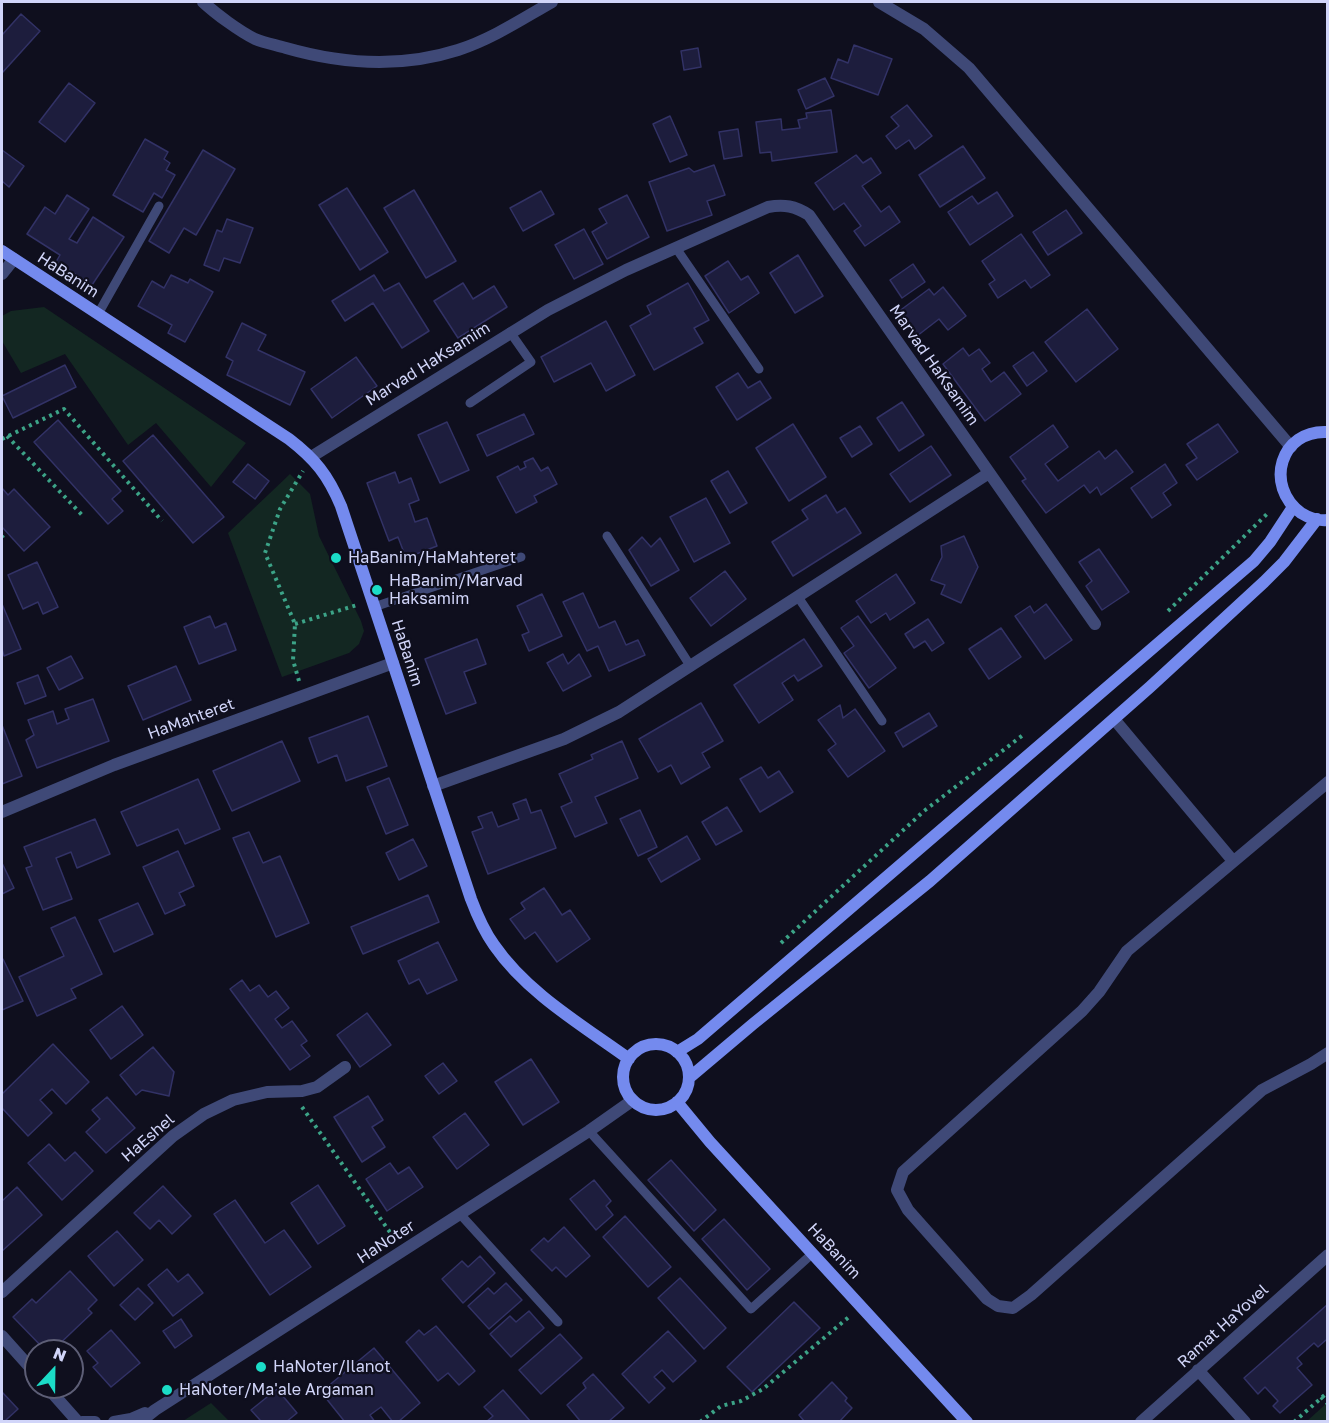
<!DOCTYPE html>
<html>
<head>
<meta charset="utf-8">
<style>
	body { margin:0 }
	#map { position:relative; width:1329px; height:1423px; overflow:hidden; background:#0f0f1e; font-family:"Golos Text",sans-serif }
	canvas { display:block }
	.frame { position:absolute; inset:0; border:3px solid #d1d5f9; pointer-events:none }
	.north { position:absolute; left:24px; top:1339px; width:60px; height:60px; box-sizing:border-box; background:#0f0f1e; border:2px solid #5d5e76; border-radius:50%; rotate:22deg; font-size:16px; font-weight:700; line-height:24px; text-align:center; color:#d1d5f9 }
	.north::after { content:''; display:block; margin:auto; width:21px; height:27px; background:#1bdcc7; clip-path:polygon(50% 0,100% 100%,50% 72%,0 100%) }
</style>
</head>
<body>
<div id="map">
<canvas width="1329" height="1423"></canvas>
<div class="frame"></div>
<div class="north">N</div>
</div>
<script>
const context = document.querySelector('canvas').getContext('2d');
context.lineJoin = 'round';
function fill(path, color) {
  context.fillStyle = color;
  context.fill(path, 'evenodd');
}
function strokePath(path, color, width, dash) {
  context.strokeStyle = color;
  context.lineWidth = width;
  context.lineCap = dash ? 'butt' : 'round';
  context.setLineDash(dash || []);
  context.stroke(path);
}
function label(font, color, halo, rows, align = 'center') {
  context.font = font + ' "Golos Text",sans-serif';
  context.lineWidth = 4.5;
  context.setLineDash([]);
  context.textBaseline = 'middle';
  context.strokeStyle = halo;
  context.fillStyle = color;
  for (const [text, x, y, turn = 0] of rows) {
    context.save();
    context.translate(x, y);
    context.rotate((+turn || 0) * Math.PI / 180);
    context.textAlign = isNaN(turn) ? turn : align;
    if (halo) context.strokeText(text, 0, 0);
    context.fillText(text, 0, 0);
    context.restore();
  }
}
fill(new Path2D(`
	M44 307 246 443 211 487 156 423 128 445 65 354 21 373 2 341V316L11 311Z
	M290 474 310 494 319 536 361 621 364 631 359 644 349 653 282 677 228 533Z
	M211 1403 229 1421H183Z
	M1327 1403V1421H1307Z`), '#132722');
const building = new Path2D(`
	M21 14 40 31 2 73V35Z
	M854 45 892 59 878 95 831 78 838 59 848 63Z
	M698 48 701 67 684 70 681 51Z
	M825 78 834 96 806 109 798 90Z
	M69 83 95 103 65 142 39 122Z
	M907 105 932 136 915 149 909 140 896 149 886 136 899 126 891 117Z
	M831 110 837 152 772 161 771 152 760 153 756 122 781 119 782 130 800 128 798 120 807 118 806 113Z
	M670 116 687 155 670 162 653 124Z
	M738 129 742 156 724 159 719 132Z
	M145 139 168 152 164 159 170 163 166 170 175 175 162 198 154 193 143 212 113 195Z
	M963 146 985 178 940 207 919 175Z
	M2 150 24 166 9 187 2 181Z
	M203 150 235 169 196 235 184 228 169 253 149 241Z
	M856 155 863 163 871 158 881 173 862 186 881 212 889 206 900 222 865 246 854 231 861 226 844 203 834 210 815 183Z
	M714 165 725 195 707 201 712 215 667 231 649 182 689 168 694 172Z
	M347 188 388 252 360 270 319 205Z
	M414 190 456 261 426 278 384 208Z
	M541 191 554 214 523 231 510 208Z
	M997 192 1013 216 970 245 948 212 972 196 978 204Z
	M67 195 89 209 69 239 77 243 93 217 124 237 92 285 56 262 60 255 27 234 45 207 55 214Z
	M627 195 649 237 607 259 592 232 607 223 599 209Z
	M1066 210 1082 233 1048 255 1033 232Z
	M227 219 253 228 240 263 224 258 219 271 204 265 217 230 222 232Z
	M584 229 603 264 574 279 555 245Z
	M1021 234 1050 275 1031 288 1025 280 998 298 989 284 995 280 982 261Z
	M798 255 823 296 795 313 770 273Z
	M728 261 741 280 748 276 759 293 729 313 705 276Z
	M913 264 925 282 902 298 890 280Z
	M171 275 188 283 190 279 213 292 185 342 168 333 172 325 138 306 152 281 164 288Z
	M374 275 384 291 399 283 429 331 402 348 373 303 345 321 332 301Z
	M463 283 473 299 494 286 507 307 458 338 434 301Z
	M688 283 709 320 694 328 703 343 654 370 630 326 651 314 647 306Z
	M943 287 966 316 948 330 939 319 917 336 898 312 929 289 934 295Z
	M1087 309 1118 349 1076 382 1045 342Z
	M606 321 635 375 606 391 591 363 554 382 541 357Z
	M242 323 266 335 258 350 305 372 290 405 227 375 233 361 226 357Z
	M963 348 969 356 979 349 990 363 982 369 991 382 1004 372 1021 394 985 421 943 364Z
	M1033 352 1047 371 1027 386 1013 366Z
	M356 357 377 386 332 418 311 389Z
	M65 365 76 387 13 418 2 396Z
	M738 373 748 388 760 381 771 398 737 420 716 387Z
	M902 402 924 435 899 451 877 418Z
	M524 414 534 434 487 456 477 435Z
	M58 420 121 491 112 499 123 511 108 524 34 442Z
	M447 422 469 470 440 483 418 435Z
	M793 424 826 477 789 501 756 448Z
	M1218 424 1238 452 1197 480 1186 465 1197 458 1187 444Z
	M1053 425 1068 447 1045 464 1058 481 1099 451 1105 459 1116 450 1133 472 1101 495 1097 487 1090 493 1084 485 1046 513 1022 481 1026 479 1010 457Z
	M860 426 872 444 852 457 840 438Z
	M153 435 224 517 193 543 123 461Z
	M931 446 951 475 910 502 890 474Z
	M533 458 541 471 548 467 557 484 534 496 537 502 516 513 497 477 518 466 520 470 526 467 524 462Z
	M248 464 269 481 255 499 233 482Z
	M1165 464 1177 483 1163 493 1171 505 1152 518 1131 488Z
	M728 471 747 503 730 513 711 481Z
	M395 472 399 483 411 478 419 500 409 504 415 522 427 518 437 546 406 558 398 537 389 541 367 483Z
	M2 488 8 495 14 489 50 527 24 551 2 527Z
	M826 495 837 513 845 508 861 533 793 576 772 542 808 519 802 510Z
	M706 498 730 543 694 562 670 517Z
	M964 536 978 567 961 603 941 594 945 585 931 580 942 557 941 546Z
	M642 537 651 547 660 538 679 570 651 586 629 550Z
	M1099 549 1129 592 1102 610 1086 586 1092 581 1079 562Z
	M37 562 58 607 43 614 38 602 23 609 8 575Z
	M725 571 746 599 711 626 690 598Z
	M896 574 915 603 890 620 886 613 871 623 856 601Z
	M583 593 599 628 615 621 626 645 638 640 645 655 609 671 598 646 587 651 563 602Z
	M542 594 562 636 529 651 522 635 529 632 517 606Z
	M2 604 21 649 4 656 2 649Z
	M1046 604 1072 640 1045 659 1015 616 1030 606 1034 613Z
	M210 616 215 628 226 623 236 650 199 664 184 627Z
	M858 616 896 668 869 688 844 653 854 646 841 628Z
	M928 619 944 643 932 651 925 641 914 648 905 634Z
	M1001 628 1021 657 989 679 969 649Z
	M477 639 486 664 464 672 476 703 446 714 425 659Z
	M804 639 822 666 798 681 794 675 782 683 793 700 759 723 734 685Z
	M563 654 568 664 579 654 591 676 563 691 547 663Z
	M71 656 83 678 59 690 47 668Z
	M176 666 191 700 143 720 128 686Z
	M38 675 46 696 25 704 17 683Z
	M93 699 109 741 37 768 26 740 34 735 28 720 53 711 57 724 69 719 65 709Z
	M701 703 723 741 702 753 710 767 681 784 671 765 658 772 639 739Z
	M840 705 843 718 855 709 885 751 848 777 828 750 836 744 818 720Z
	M929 713 937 726 903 747 895 733Z
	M368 716 387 766 346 781 337 755 318 763 309 738Z
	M2 725 22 776 2 784Z
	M282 741 300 781 232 811 213 771Z
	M622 741 638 778 595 797 607 823 575 837 561 807 572 802 559 774 593 759 591 755Z
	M761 767 768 778 779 771 793 792 760 812 740 779Z
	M389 778 408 825 386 834 367 787Z
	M198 779 220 829 185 844 178 829 137 846 121 812Z
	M526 799 531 813 541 810 556 848 488 874 472 832 483 828 478 817 492 812 498 827 519 819 513 804Z
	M727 807 742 831 716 845 702 822Z
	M640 810 657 847 638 856 620 819Z
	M95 819 110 854 77 868 71 852 56 858 72 899 43 910 26 868 32 866 24 847Z
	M249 832 263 863 280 856 309 923 276 937 233 838Z
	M687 836 700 859 661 882 648 859Z
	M413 839 427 866 399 880 386 853Z
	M178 851 194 886 179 893 185 905 165 914 143 867Z
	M2 863 14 888 2 894Z
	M544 888 562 915 570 910 590 939 557 962 535 932 525 939 510 919 525 909 521 903Z
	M428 895 439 922 363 954 351 927Z
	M138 903 153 934 114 952 99 920Z
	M75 917 102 974 71 989 76 998 37 1016 19 977 64 956 51 928Z
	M438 942 457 980 427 994 419 979 409 984 398 961Z
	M2 959H3L23 1001 2 1010Z
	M242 980 250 991 259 985 268 997 276 991 289 1008 275 1019 282 1028 292 1021 307 1041 301 1045 310 1056 290 1070 230 989Z
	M122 1006 143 1035 111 1059 90 1030Z
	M367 1013 391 1045 360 1067 337 1035Z
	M53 1044 89 1082 66 1104 52 1089 40 1100 52 1113 28 1136 2 1108V1094Z
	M153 1047 174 1072 169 1096 142 1090 136 1095 120 1075Z
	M531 1059 559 1102 523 1125 495 1082Z
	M443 1063 457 1081 439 1094 425 1076Z
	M368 1096 383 1120 372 1127 385 1147 362 1162 334 1117Z
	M107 1097 135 1128 106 1153 86 1132 100 1119 92 1110Z
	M465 1113 489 1145 457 1169 433 1137Z
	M49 1144 65 1161 75 1152 93 1171 62 1200 28 1163Z
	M671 1160 716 1210 694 1231 648 1180Z
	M390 1163 398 1174 409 1167 423 1187 387 1211 366 1179Z
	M594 1180 611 1201 606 1206 613 1215 596 1230 570 1199Z
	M318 1185 345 1226 318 1244 291 1203Z
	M163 1186 191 1216 172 1234 159 1220 150 1229 134 1213Z
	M17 1187 42 1215 2 1251V1201Z
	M235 1200 265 1243 284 1230 311 1267 270 1295 214 1214Z
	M625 1216 671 1267 648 1287 603 1237Z
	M724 1219 770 1269 747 1290 702 1239Z
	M564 1227 590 1256 566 1277 556 1267 552 1271 531 1250 544 1238 548 1242Z
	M117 1231 143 1260 114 1286 88 1256Z
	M480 1256 495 1273 463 1303 442 1279 462 1261 468 1267Z
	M167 1269 178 1282 188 1274 203 1293 173 1316 148 1285Z
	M70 1271 97 1300 88 1309 92 1313 52 1351H46L13 1317 32 1299 36 1303Z
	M680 1278 726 1328 704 1349 658 1298Z
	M506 1283 522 1300 489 1329 468 1306 488 1288 494 1294Z
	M138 1288 153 1303 135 1320 120 1305Z
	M794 1302 820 1328 752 1392 727 1367Z
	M1328 1304V1341L1326 1340 1318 1347 1314 1343 1297 1358 1302 1364 1297 1368 1312 1385 1280 1413 1273 1406 1278 1401 1265 1387 1258 1394 1244 1378Z
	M529 1311 544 1328 511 1357 490 1334 510 1316 516 1322Z
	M181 1319 192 1336 175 1348 163 1331Z
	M436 1326 475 1371 459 1385 448 1373 438 1381 406 1342 419 1330 424 1335Z
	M111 1330 140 1363 111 1387 93 1367 98 1363 87 1351Z
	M668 1331 696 1361 673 1382 662 1370 654 1377 665 1388 649 1403 622 1374Z
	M560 1334 582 1358 541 1394 519 1370Z
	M374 1348 420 1403 398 1422H393L381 1407 370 1415 375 1422H345L321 1392Z
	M593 1374 624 1408 608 1422H581L567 1405 586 1388 583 1383Z
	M832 1382 847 1398 845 1401 852 1408 839 1422H805L799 1415Z
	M277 1389 297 1413 286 1422H258L260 1420 251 1410Z
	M503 1390 531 1422H486L493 1416 484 1407Z
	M2 1392 18 1409 6 1420 7 1422H2Z`);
fill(building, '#1d1d3d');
strokePath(building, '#323266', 1.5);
strokePath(new Path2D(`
	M7 436 83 516
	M2 439 64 409 162 521
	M2 536 3 538
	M1168 611 1267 514
	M295 624 357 605
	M299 681 293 660 295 624 265 553 280 509 303 471
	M781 943 924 811 1023 735
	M302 1107 394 1238
	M1321 1397 1328 1404
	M700 1422 721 1406 741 1401 763 1389 850 1316
	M1294 1422 1328 1392`), '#3ca387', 4, [3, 4.5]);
strokePath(new Path2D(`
	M676 248 759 369
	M98 314 159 206
	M470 403 531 362 510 332
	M607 536 691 667
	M798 597 882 721
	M374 607 521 557
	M589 1131 751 1309 813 1253
	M460 1214 558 1322`), '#3f4977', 9);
strokePath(new Path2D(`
	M203 2C216 14 239 31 255 39 265 43 276 45 286 48 342 64 402 68 458 50 492 39 522 19 552 2
	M879 2 924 29 969 68 1291 447
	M2 274 14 259
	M311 457 548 310 626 270 768 207C784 204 795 206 809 215L1095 624
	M1114 719 1233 861
	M1328 782 1127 951 1099 992 1082 1011 903 1172 897 1190 908 1210 987 1299 998 1306 1013 1308 1031 1295 1262 1090 1311 1064 1328 1053
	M433 786 564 739 619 712 989 473
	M2 812 114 765 393 663
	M2 1292 173 1136 204 1114 233 1100 267 1092 302 1091 317 1087 345 1067
	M2 1336 36 1374
	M1198 1370 1245 1422
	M47 1387 78 1422
	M82 1422H95
	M114 1422 131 1419 145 1413
	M140 1422 155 1410 589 1131 633 1100
	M1141 1422 1328 1255`), '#3f4977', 12);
strokePath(new Path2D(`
	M2 251 289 439C315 459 328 475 341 506L471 899C477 915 484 931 494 945 527 993 582 1025 629 1059
	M1328 432C1280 429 1264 486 1301 513 1309 518 1318 521 1328 520
	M623 1077a33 33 0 1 1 66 0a33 33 0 1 1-66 0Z
	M677 1052 698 1039 1254 561 1270 542 1293 507
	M689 1078 753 1024 930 881 1150 687 1264 582 1284 562 1317 519
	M677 1102 710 1142 967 1422`), '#748aee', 12);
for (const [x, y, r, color] of [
	[336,558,6,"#1bdcc7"],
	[377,590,6,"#1bdcc7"],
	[261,1367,6,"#1bdcc7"],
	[167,1390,6,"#1bdcc7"]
]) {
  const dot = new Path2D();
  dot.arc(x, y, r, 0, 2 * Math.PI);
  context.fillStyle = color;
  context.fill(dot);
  strokePath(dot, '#0f0f1e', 2);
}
label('16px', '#d1d5f9', '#0f0f1e', [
	["HaBanim",68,275,33],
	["Marvad HaKsamim",428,364,-32],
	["Marvad HaKsamim",934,365,55],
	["HaBanim",407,653,72],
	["HaMahteret",191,719,-20],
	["HaEshel",148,1138,-41],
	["HaNoter",386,1242,-33],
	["HaBanim",834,1251,47],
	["Ramat HaYovel",1223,1326,-42]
]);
label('16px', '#d1d5f9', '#0f0f1e', [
	["HaBanim/HaMahteret",348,558],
	["HaBanim/Marvad",389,581],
	["Haksamim",389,599],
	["HaNoter/Ilanot",273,1367],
	["HaNoter/Ma'ale Argaman",179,1390]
], 'left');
</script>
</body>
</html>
